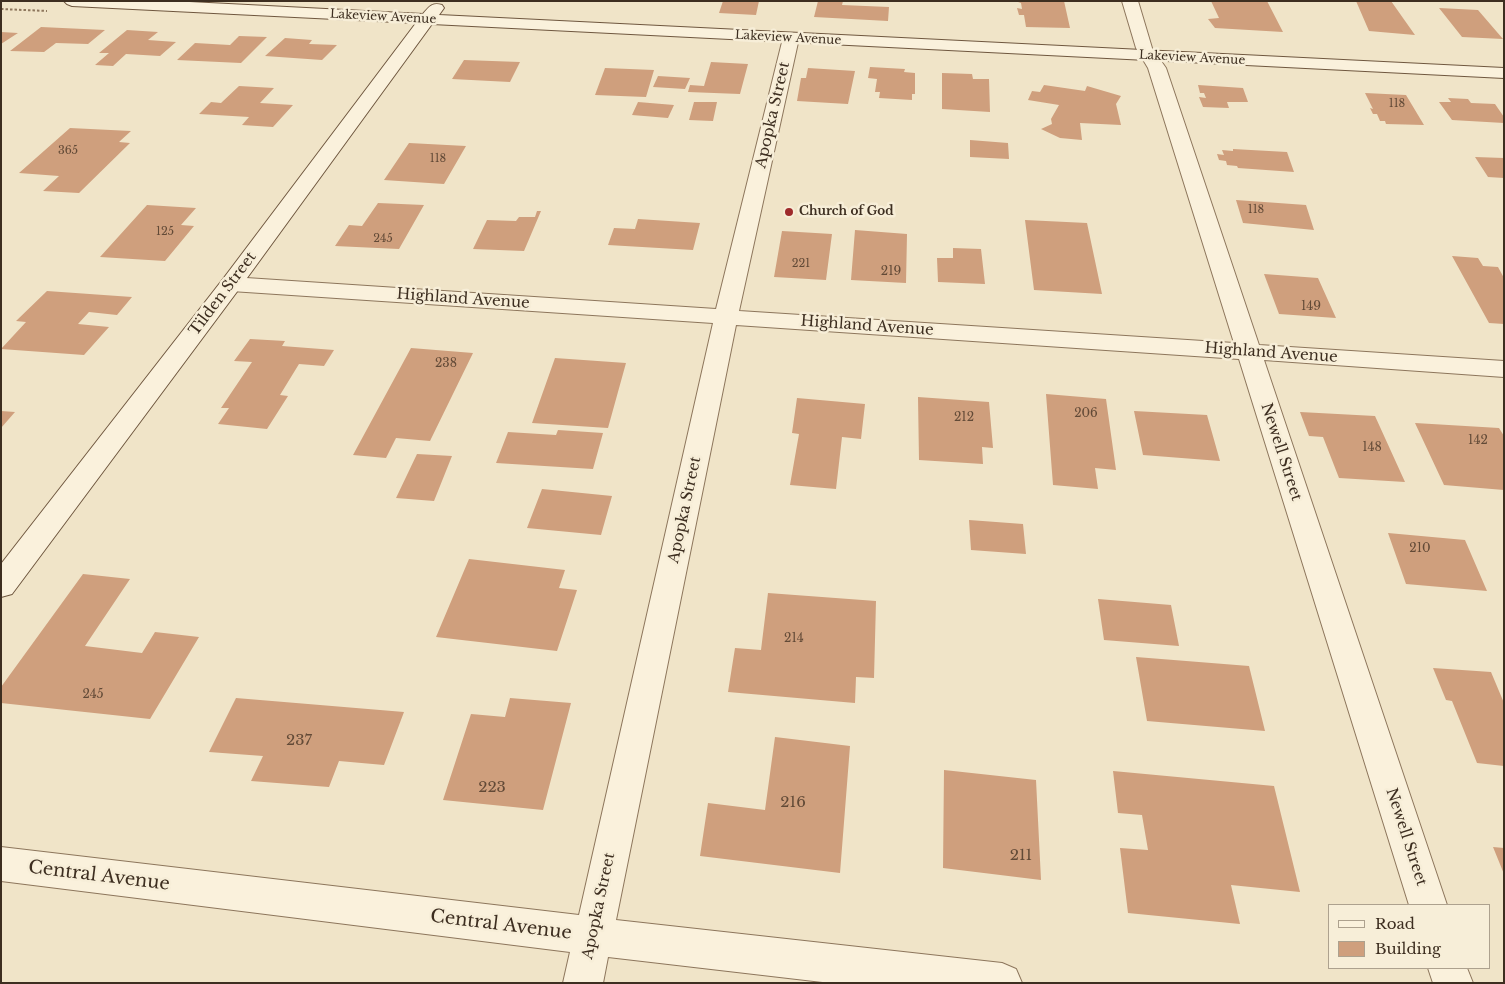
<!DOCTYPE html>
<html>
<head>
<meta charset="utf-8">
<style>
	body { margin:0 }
	#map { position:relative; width:1505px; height:984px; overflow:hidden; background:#f0e4c8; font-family:"Libre Baskerville",serif }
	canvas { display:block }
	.frame { position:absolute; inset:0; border:2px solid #3d2e20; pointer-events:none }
	.legend { position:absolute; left:1328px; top:904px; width:162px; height:65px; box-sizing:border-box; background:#f7eed8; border:1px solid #ada18e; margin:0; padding:6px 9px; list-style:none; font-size:15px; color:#3d2e20 }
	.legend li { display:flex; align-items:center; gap:10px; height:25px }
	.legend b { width:25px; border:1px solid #ada18e }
</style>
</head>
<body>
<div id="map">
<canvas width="1505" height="984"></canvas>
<div class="frame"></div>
<ul class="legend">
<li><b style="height:6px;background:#faf1dc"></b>Road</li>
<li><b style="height:14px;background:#cf9f7d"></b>Building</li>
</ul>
</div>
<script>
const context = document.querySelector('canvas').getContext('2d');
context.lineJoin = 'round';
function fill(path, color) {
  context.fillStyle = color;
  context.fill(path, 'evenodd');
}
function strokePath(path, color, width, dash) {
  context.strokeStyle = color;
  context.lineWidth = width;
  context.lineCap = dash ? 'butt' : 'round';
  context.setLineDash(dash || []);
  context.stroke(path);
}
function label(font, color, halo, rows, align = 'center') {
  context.font = font + ' "Libre Baskerville",serif';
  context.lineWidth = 5;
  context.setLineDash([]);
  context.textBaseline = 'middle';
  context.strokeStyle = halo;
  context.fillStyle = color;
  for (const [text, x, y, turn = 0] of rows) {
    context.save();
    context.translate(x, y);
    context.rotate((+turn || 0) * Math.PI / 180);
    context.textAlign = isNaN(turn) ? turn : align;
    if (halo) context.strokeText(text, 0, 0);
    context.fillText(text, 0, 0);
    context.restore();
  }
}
fill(new Path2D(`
	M723 1H759L756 15 719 13Z
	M818 1H843L842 5 889 7 888 21 814 17Z
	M1015 1H1064L1070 28 1026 27 1024 15H1019L1017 8 1022 9 1021 3Z
	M1211 1H1267L1283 32 1215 28 1208 19 1219 18Z
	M1356 1H1391L1415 35 1369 31Z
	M1439 8 1478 10 1503 39 1462 37Z
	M41 27 105 30 88 44 56 43 44 52 10 51Z
	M127 30 158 32 148 40 176 42 160 56 126 54 113 66 95 65 109 53H99Z
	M1 32 18 33 1 44Z
	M239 36 267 37 241 63 177 60 195 43 230 45Z
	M285 38 312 40 309 44 337 45 322 60 265 56Z
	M464 60 520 62 510 82 452 79Z
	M711 62 748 64 740 94 688 92 690 85 704 86Z
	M870 67 905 69 904 72 915 73V94H912V100L879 98 880 92H875L877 79 868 78Z
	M605 68 654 70 646 97 595 95Z
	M808 68 855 71 848 104 797 101 801 78H806Z
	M942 73 972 74 973 79H989L990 112 942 109Z
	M658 76 690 78 685 89 653 87Z
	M1044 85 1085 91 1087 86 1121 96 1116 104 1121 125 1080 123 1082 140 1060 138 1041 129 1052 124 1051 119 1059 105 1028 100 1032 91 1040 92Z
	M1198 85 1243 88 1248 102H1227L1229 108 1203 107 1199 97 1206 98 1204 93H1200Z
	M239 86 274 88 260 103 293 105 273 127 242 125 249 117 199 114 211 102 221 103Z
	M1365 93 1406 95 1424 125 1386 124 1385 121H1380L1377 114H1373L1370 108 1373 109Z
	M1448 98 1468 99 1471 103 1495 104 1504 117V123L1452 120 1439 102H1451Z
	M638 102 674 105 668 118 632 115Z
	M694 102H717L713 121 689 120Z
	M70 128 131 131 119 142 130 143 79 193 43 191 59 176 19 173Z
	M970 140 1008 143 1009 159 970 157Z
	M409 143 466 146 444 184 384 180Z
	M1233 149 1287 152 1294 172 1238 168 1237 166 1227 165 1226 161 1219 160 1217 154 1224 155 1222 150 1233 151Z
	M1475 157 1504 158V178L1488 177Z
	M1236 200 1306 205 1314 230 1243 223Z
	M378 203 424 205 399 249 335 246 349 225 362 226Z
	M147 205 196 208 181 225 194 226 165 261 100 257Z
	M537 211H541L524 251 473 249 487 220 516 221 519 217H535Z
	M638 219 700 223 693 250 608 245 614 228 635 229Z
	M1025 220 1087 223 1102 294 1034 290Z
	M855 230 907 234 906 283 851 280Z
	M782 231 832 234 826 280 774 277Z
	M953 248 981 249 985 284 938 282 937 258H953Z
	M1452 256 1478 258 1483 266 1498 267 1504 278V324L1489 323Z
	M1264 274 1318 278 1336 318 1279 314Z
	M47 291 132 297 117 315 89 312 78 324 109 327 84 355 1 349 26 322 16 321Z
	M250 339 285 341 282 346 334 350 324 366 299 364 280 395 288 396 267 429 218 424 229 408H221L252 362 234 361Z
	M411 348 473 353 430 441 396 438 386 458 353 455Z
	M555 358 626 363 608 428 532 423Z
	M1046 394 1106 399 1116 470 1095 468 1098 489 1053 485Z
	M918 397 989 402 993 448 982 447 983 464 919 460Z
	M797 398 865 404 861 439 842 437 836 489 790 485 799 434 792 433Z
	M1 411 15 412 1 428Z
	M1134 411 1207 415 1220 461 1143 455Z
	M1300 412 1375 416 1405 482 1339 478 1323 437 1309 436Z
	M1415 423 1499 428 1504 436V490L1444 485Z
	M558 430 603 433 593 469 496 463 508 432 556 435Z
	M417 454 452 456 434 501 396 498Z
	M542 489 612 496 601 535 527 528Z
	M969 520 1023 524 1026 554 971 550Z
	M1388 533 1465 540 1487 591 1406 584Z
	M469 559 565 570 559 588 577 590 557 651 436 637Z
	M83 574 130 579 85 646 142 653 155 632 199 637 150 719 1 703V687Z
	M768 593 876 601 874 678 856 677 855 703 728 692 735 648 761 650Z
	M1098 599 1171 605 1179 646 1104 640Z
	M1136 657 1249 666 1265 731 1147 721Z
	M1433 668 1491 672 1504 703V766L1477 763 1452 701 1446 700Z
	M236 698 404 712 384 765 339 761 329 787 251 781 263 756 209 752Z
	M510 698 571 703 543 810 443 800 471 714 505 717Z
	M775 737 850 746 840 873 700 856 708 803 765 810Z
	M944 770 1036 780 1041 880 943 868Z
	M1113 771 1274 786 1300 892 1231 885 1240 924 1128 913 1120 848 1148 850 1142 815 1118 813Z
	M1493 847 1504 848V874Z`), '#cf9f7d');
const street = new Path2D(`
	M1122 1H1138L1152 48 1166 68 1259 345 1504 361V377L1264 360 1447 905H1409L1239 359 736 325 616 920 1002 963 1016 969 1022 983H831L608 957 603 983H563L570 952 1 881V847L579 915 713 323 231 291 223 289 220 284 223 279 231 277 716 309 783 38 785 35H797L799 38 739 311 1234 343 1148 68 1136 48Z
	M1428 968H1467L1473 983H1433Z`);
const secondary = new Path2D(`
	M64 1H170L423 14C429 7 432 2 442 5L444 8 439 15 1504 68V78L432 24 239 289 12 594 1 597V564L223 279 416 23 72 6 67 4Z`);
strokePath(street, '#8d765c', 2);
strokePath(secondary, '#6f573f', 2);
strokePath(new Path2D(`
	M1 9 47 11`), '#8d765c', 2, [2.5, 2]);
fill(street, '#faf1dc');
fill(secondary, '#faf1dc');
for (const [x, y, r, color] of [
	[789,212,5,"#9e2a2b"]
]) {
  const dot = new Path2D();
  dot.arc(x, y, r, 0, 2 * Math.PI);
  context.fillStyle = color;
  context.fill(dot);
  strokePath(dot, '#f7eed8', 2);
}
label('11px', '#624a37', null, [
	["118",1397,104],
	["365",68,151],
	["118",438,159],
	["118",1256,210],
	["125",165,232],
	["245",383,239],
	["221",801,264]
]);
label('12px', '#3d2e20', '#f7eed8', [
	["Lakeview Avenue",383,17,3],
	["Lakeview Avenue",788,38,3],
	["Lakeview Avenue",1192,58,3]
]);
label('bold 12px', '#3d2e20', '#f7eed8', [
	["Church of God",799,212]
], 'left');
label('12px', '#624a37', null, [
	["219",891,272],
	["149",1311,307],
	["238",446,364],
	["206",1086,414],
	["212",964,418],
	["142",1478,441],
	["148",1372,448],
	["210",1420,549],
	["214",794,639],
	["245",93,695]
]);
label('15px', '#3d2e20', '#f7eed8', [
	["Apopka Street",773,115,-77],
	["Tilden Street",223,294,-53],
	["Highland Avenue",463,299,4],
	["Highland Avenue",867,326,4],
	["Highland Avenue",1271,353,4],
	["Newell Street",1281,452,72],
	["Apopka Street",685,510,-78],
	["Newell Street",1406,837,72],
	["Apopka Street",599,906,-78]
]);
label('15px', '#624a37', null, [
	["237",299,741],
	["223",492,788],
	["216",793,803],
	["211",1021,856]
]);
label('18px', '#3d2e20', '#f7eed8', [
	["Central Avenue",99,876,7],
	["Central Avenue",501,925,7]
]);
</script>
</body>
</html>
